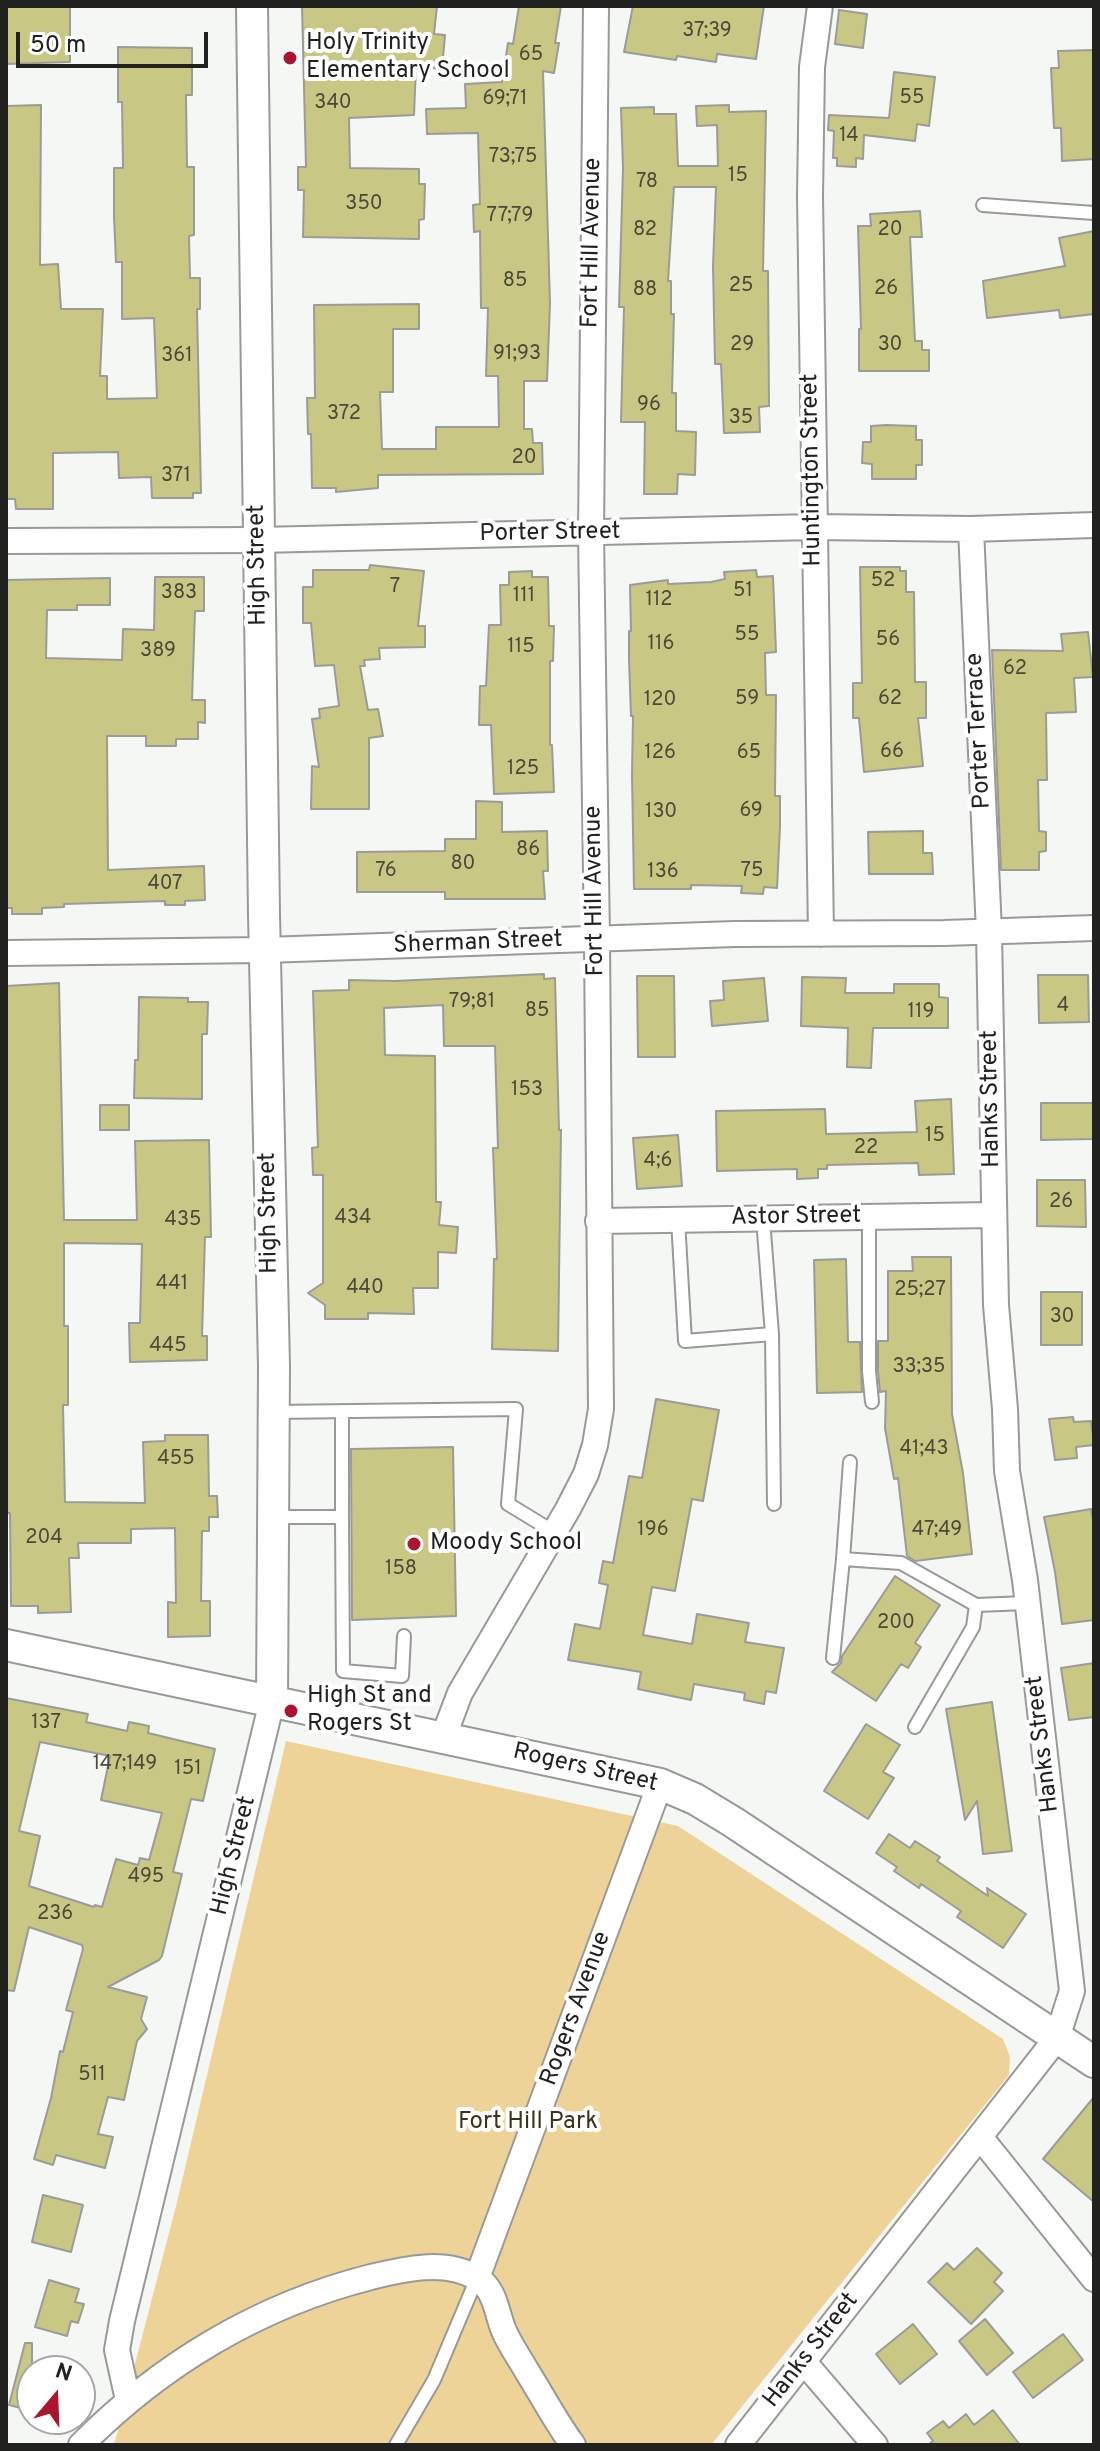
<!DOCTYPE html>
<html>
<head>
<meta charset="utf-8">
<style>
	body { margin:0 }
	#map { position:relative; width:1100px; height:2451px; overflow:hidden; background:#f5f7f4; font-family:Overpass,sans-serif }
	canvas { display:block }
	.frame { position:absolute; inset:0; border:8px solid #212120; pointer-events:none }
	.north { position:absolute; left:16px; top:2355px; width:80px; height:80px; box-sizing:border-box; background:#fff; border:2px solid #a6a6a6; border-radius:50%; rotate:19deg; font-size:22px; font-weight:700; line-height:32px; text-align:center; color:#212120 }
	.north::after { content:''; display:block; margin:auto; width:28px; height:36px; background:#ab1530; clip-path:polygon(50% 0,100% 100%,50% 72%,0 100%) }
	.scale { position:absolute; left:16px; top:32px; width:192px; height:36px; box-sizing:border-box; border:4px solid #212120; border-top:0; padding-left:10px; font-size:24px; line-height:28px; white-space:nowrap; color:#212120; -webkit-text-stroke:6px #fff; paint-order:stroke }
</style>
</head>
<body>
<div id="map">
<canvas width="1100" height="2451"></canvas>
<div class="frame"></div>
<div class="north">N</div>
<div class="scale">50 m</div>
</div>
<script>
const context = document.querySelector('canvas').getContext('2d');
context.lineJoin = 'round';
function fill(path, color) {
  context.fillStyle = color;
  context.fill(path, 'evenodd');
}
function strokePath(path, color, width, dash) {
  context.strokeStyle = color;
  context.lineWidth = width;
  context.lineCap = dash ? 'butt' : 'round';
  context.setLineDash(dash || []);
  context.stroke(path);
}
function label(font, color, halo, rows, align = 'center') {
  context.font = font + ' Overpass,sans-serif';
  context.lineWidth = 8;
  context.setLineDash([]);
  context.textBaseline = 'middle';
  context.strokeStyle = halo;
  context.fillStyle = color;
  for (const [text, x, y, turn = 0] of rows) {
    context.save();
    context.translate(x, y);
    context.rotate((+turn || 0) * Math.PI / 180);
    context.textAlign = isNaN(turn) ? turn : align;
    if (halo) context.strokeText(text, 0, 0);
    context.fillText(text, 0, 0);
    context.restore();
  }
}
fill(new Path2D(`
	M286 1741 678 1826 1003 2039 1010 2057 1009 2075 711 2445H112L115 2441 176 2206Z`), '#eed399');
const building = new Path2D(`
	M6 6H70V62L6 64Z
	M302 6H437L434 34 445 35 442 69 416 66 414 115 349 118 350 168 419 169V184H425L424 219 419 220V239L303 237 304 190H298V167H306Z
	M519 6H561L555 43H559L554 73 543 71 550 303 547 381H524V429H532L533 443H542L543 474 378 475V488L336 492V488H312L311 434H308L307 398H315L314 305 419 304V329H393V392H380L382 449H436V427H499L498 376H486L488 308H481L480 231 474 232 473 205 480 204 478 133 427 134 426 109 466 108 465 84 502 82 508 43 513 44Z
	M633 6H764L756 59 717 54 716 62 677 56 676 60 624 52Z
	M839 10 867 14 863 48 835 44Z
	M118 47 192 48V95H186L187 167H194V235L189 236 190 278H200V309H197L201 493H193V498H152L151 477 119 478 118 452 53 453V509H16L15 499H6V106L41 105 40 265 58 264 61 309H103L100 376H107V399L157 398 154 318 122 319V262H116L114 217V168H123L122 102H118Z
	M1094 50V159L1062 161 1061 128H1054L1051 68H1059L1058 51Z
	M894 72 935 77 929 126 917 124 915 141 864 135 863 159 856 158V167L837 166V158H833L834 131 828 130 829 115 889 118Z
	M729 105V112L766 111 763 271H768L769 406 759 407 760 432 724 433 721 364H715L713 266 716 187H674L668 281H671V314H674L672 393H676V431L696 432 695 475 678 474 677 494H644L645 422H621L624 307H619L623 168 621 108 654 107V114H676L678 166H718L717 125 697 126 696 106Z
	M920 211 922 237H910L915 341H922V350H929V371H859V329H861L858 226H871L870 214Z
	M1094 231V314L1060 318 1059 310 987 318 983 281 1065 266 1059 238Z
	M886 425 916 426V440H922V465H916V479H872V464L862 463 863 442H871V426Z
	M370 565 424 571 418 626H425V647L379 648 380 659 364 660 365 666H360L368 710 378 709 383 736 369 738V809H311L312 766 319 767 312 719 320 718 319 709 339 706 334 665 315 666 311 623H303V587H313V570H369Z
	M860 567H900V571H906V592H914L915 682H926V718H918L923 766 864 772 859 718H853V683H862Z
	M756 570 757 577 773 576 776 652 765 653 766 695H776L775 796H780V827L777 888 764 887 763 894 741 893 742 886 691 885V889H634L632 775 633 716H631L629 659V631H631L630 585 668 580V584L711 582 725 579 724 572Z
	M532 571V577H548L549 626H554L553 661H550V745H552L554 792 494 794 491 725H479L480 686H486L489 625H501L500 585H509V572Z
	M155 577H204V611H195L192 700H205V723L198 722V739H176V746H146V736H107L108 870 204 866 205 900 185 901V905H165V901L64 904V907L42 908V914H12V908H6V580L110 578V605H77V610H47L46 658 122 660 123 629 154 630Z
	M1088 632 1093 677 1074 678 1076 712 1046 713 1047 780H1038L1039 831 1046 832V851L1039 852V870H1001L992 650 1063 651 1061 634Z
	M476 801 502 802V832L547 831 548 871H543L545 899H445V892H357V852L445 851V839H476Z
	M923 831V853H932L933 874H869L868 832Z
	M544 974V979L555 978 559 1130H561L558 1351 492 1349 494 1259H497L493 1148H498L495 1046H444L443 1005 384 1008 385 1055 435 1056 436 1202H441L439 1225 458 1227 456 1253 438 1252V1288H413L414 1314 368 1313V1319H325V1305L308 1293 323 1283V1175H313L312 1148 318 1147 313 991 349 990V980L395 981Z
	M1038 975H1088L1089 1022 1039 1023Z
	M637 976H674L675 1057H638Z
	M802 977 846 978 845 993H894V984H939V997L948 998V1028H873L871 1068 847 1067 848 1028 801 1026Z
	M764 978 768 1021 712 1026 710 1001 724 1000 723 981Z
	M59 983 64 1220H137L135 1141 209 1140 211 1237H205L202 1336H207V1360L130 1362 129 1323H140L142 1244 64 1243V1326H68V1405H63L65 1502 145 1503 143 1442 165 1441V1435H208L209 1496H217L218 1517H209V1531H202L201 1601H210V1636L168 1637V1602L176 1603 175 1528 131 1529V1543H78L79 1558H69L71 1612 38 1613V1606H11L10 1513H7L6 1492V986Z
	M139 997 188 998V1002H208L207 1034H202V1099L134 1098 135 1060H138Z
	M951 1099 954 1174 919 1175 918 1163 827 1165V1169H818V1178L797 1179V1169L717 1171 716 1111 825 1109 826 1134 917 1132 915 1101Z
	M1041 1103H1094V1139L1041 1140Z
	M100 1105H129V1130H100Z
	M678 1135 682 1186 637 1189 633 1138Z
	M1037 1180H1085L1086 1227 1037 1226Z
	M912 1257H951L952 1414 963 1473 972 1554 915 1561 907 1556 898 1478 894 1479 885 1428 886 1391 880 1392 878 1371V1341H888V1271H913Z
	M846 1259 848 1342H860L862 1392 817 1393 814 1260Z
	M1041 1292H1082V1345H1041Z
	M656 1399 719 1410 703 1501 692 1499 675 1591 652 1587 643 1635 692 1644 697 1614 749 1623 745 1642 784 1648 776 1693 766 1691 764 1704 744 1700 745 1693 694 1684 691 1700 638 1689 641 1672 568 1660 575 1624 600 1629 608 1585 599 1583 603 1561 613 1563 629 1476 642 1478Z
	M1073 1417 1074 1422 1091 1421 1094 1445 1076 1447 1077 1458 1055 1460 1049 1419Z
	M453 1447 456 1616 352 1620 351 1449Z
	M1091 1509 1094 1526V1620L1062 1624 1055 1572 1044 1517Z
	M895 1576 940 1605 915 1643 921 1647 908 1668 901 1664 876 1701 832 1672 841 1663 842 1656Z
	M1094 1663V1717L1069 1720 1061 1668Z
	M6 1698 88 1714 86 1722 127 1731 129 1722 149 1726 148 1733 215 1749 203 1801 191 1799 173 1872 182 1874 162 1956 159 1960 108 1987 147 1997 141 2019 147 2029 137 2041 124 2100 108 2097 98 2134 113 2137 105 2168 56 2155 53 2165 34 2159 51 2098 60 2051 63 2052 73 2012 66 2010 83 1949 82 1945 29 1927 14 1991 6 1990ZM40 1742 110 1756 101 1800 162 1813 149 1860 140 1858 138 1865 116 1859 102 1907 95 1905 94 1907 29 1886 40 1836 19 1831Z
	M992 1702 1012 1851 983 1854 977 1801 965 1820 946 1709Z
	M866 1724 900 1745 883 1772 894 1778 868 1819 824 1791Z
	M889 1834 910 1848 915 1841 940 1857 937 1861 988 1896 987 1888 1026 1914 1003 1948 957 1917 961 1911 921 1884 919 1888 894 1871 897 1867 876 1853Z
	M1094 2097V2202L1043 2159Z
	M43 2195 83 2205 71 2252 32 2242Z
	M977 2248 1002 2273 994 2282 1003 2291 971 2324 928 2282 947 2263 954 2270Z
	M49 2280 79 2289 75 2302 84 2304 78 2323 71 2321 67 2336 35 2327Z
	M985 2319 1013 2353 987 2375 959 2341Z
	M913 2324 937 2354 900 2384 876 2354Z
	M1063 2334 1083 2360 1033 2398 1013 2372Z
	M25 2343H32V2411L9 2405Z
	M993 2410 1020 2445H928L933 2441 927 2433 943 2421 949 2428 966 2414 974 2425Z`);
fill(building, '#c9c784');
strokePath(building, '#9b9b98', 2);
const service = new Path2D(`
	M983 205 1094 213
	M869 1217V1371L872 1402
	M763 1219 772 1334
	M678 1220 685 1341 772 1334 774 1504
	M273 1412 516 1409 508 1504 554 1532
	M850 1462 843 1559 901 1563 976 1605 1027 1603
	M273 1517H342L343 1671 402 1676 404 1636
	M342 1517V1411
	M833 1658 843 1559
	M915 1727 973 1627 976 1605
	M396 2445 434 2380 477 2278`);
const minor = new Path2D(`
	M820 6 812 67 810 196 821 934
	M6 541 259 540 814 527 971 529 1094 525
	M6 953 265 950 735 934 944 933 1094 928
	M598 1221 994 1215
	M443 1738 460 1693 568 1509 586 1474 595 1445 601 1409 597 941 591 533 596 6
	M980 2137 1094 2279
	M477 2278 660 1784
	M804 2362 875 2445
	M128 2400 117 2350 122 2321 272 1701
	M81 2445C161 2364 260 2305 371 2277 404 2269 445 2259 477 2278 496 2290 496 2312 504 2331 510 2345 520 2359 528 2373 543 2397 556 2422 573 2445
	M738 2445 1057 2038 1072 1991 1025 1580 1007 1471 1005 1409 996 1305 989 932 971 529`);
const tertiary = new Path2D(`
	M252 6 264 914 274 1366 272 1701
	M6 1645 660 1784 695 1799 733 1822 1094 2062`);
strokePath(service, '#999a97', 16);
strokePath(minor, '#999a97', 28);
strokePath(tertiary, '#999a97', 34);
strokePath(service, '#fff', 12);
strokePath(minor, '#fff', 24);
strokePath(tertiary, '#fff', 30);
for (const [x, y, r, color] of [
	[290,58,8,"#ab1530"],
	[414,1544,8,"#ab1530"],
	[291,1711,8,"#ab1530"]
]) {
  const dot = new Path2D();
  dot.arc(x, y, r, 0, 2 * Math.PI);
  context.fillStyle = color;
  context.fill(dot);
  strokePath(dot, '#fff', 3);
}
label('20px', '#4b4a39', null, [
	["37;39",707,32],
	["65",531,56],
	["55",912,99],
	["69;71",505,100],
	["340",333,104],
	["14",849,137],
	["73;75",513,158],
	["15",738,177],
	["78",647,183],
	["350",364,205],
	["77;79",510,217],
	["82",645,231],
	["20",890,231],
	["85",515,282],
	["25",741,287],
	["26",886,290],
	["88",645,291],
	["29",742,346],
	["30",890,346],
	["91;93",517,355],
	["361",177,357],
	["96",649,406],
	["372",344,415],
	["35",741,419],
	["20",524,459],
	["371",176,477],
	["52",883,582],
	["7",395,588],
	["51",743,592],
	["383",179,594],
	["111",524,597],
	["112",659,601],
	["55",747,636],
	["56",888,641],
	["116",661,645],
	["115",521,648],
	["389",158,652],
	["62",1015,670],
	["59",747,700],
	["62",890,700],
	["120",660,701],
	["66",892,753],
	["126",660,754],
	["65",749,754],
	["125",523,770],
	["69",751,812],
	["130",661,813],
	["86",528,851],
	["80",463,865],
	["76",386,872],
	["75",752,872],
	["136",663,873],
	["407",165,885],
	["79;81",472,1003],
	["4",1063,1007],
	["85",537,1012],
	["119",921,1013],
	["153",527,1091],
	["15",935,1137],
	["22",866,1149],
	["4;6",658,1162],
	["26",1061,1203],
	["434",353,1219],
	["435",183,1221],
	["441",172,1285],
	["440",365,1289],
	["25;27",920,1291],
	["30",1062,1318],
	["445",168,1347],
	["33;35",919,1368],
	["41;43",924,1450],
	["455",176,1460],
	["196",653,1531],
	["47;49",937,1531],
	["204",44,1539],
	["158",401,1570],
	["200",896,1624],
	["137",46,1724],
	["147;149",125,1765],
	["151",188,1770],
	["495",146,1878],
	["236",55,1915],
	["511",92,2076]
]);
label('24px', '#212120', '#fff', [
	["Holy Trinity",306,44],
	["Elementary School",306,72],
	["Moody School",430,1544],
	["High St and",307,1697],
	["Rogers St",307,1725]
], 'left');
label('24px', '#212120', '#fff', [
	["Fort Hill Avenue",593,243,-89],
	["Huntington Street",813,470,-91],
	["Porter Street",550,534,-1],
	["High Street",259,565,-91],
	["Porter Terrace",980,731,-93],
	["Fort Hill Avenue",596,891,-91],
	["Sherman Street",478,944,-2],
	["Hanks Street",992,1099,-91],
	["High Street",270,1213,-91],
	["Astor Street",796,1218,-1],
	["Hanks Street",1044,1744,-97],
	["Rogers Street",585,1769,13],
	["High Street",235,1856,-76],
	["Rogers Avenue",577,2009,-70],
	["Hanks Street",812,2351,-52]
]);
label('24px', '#3e3115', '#fff', [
	["Fort Hill Park",528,2123]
]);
</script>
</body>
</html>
